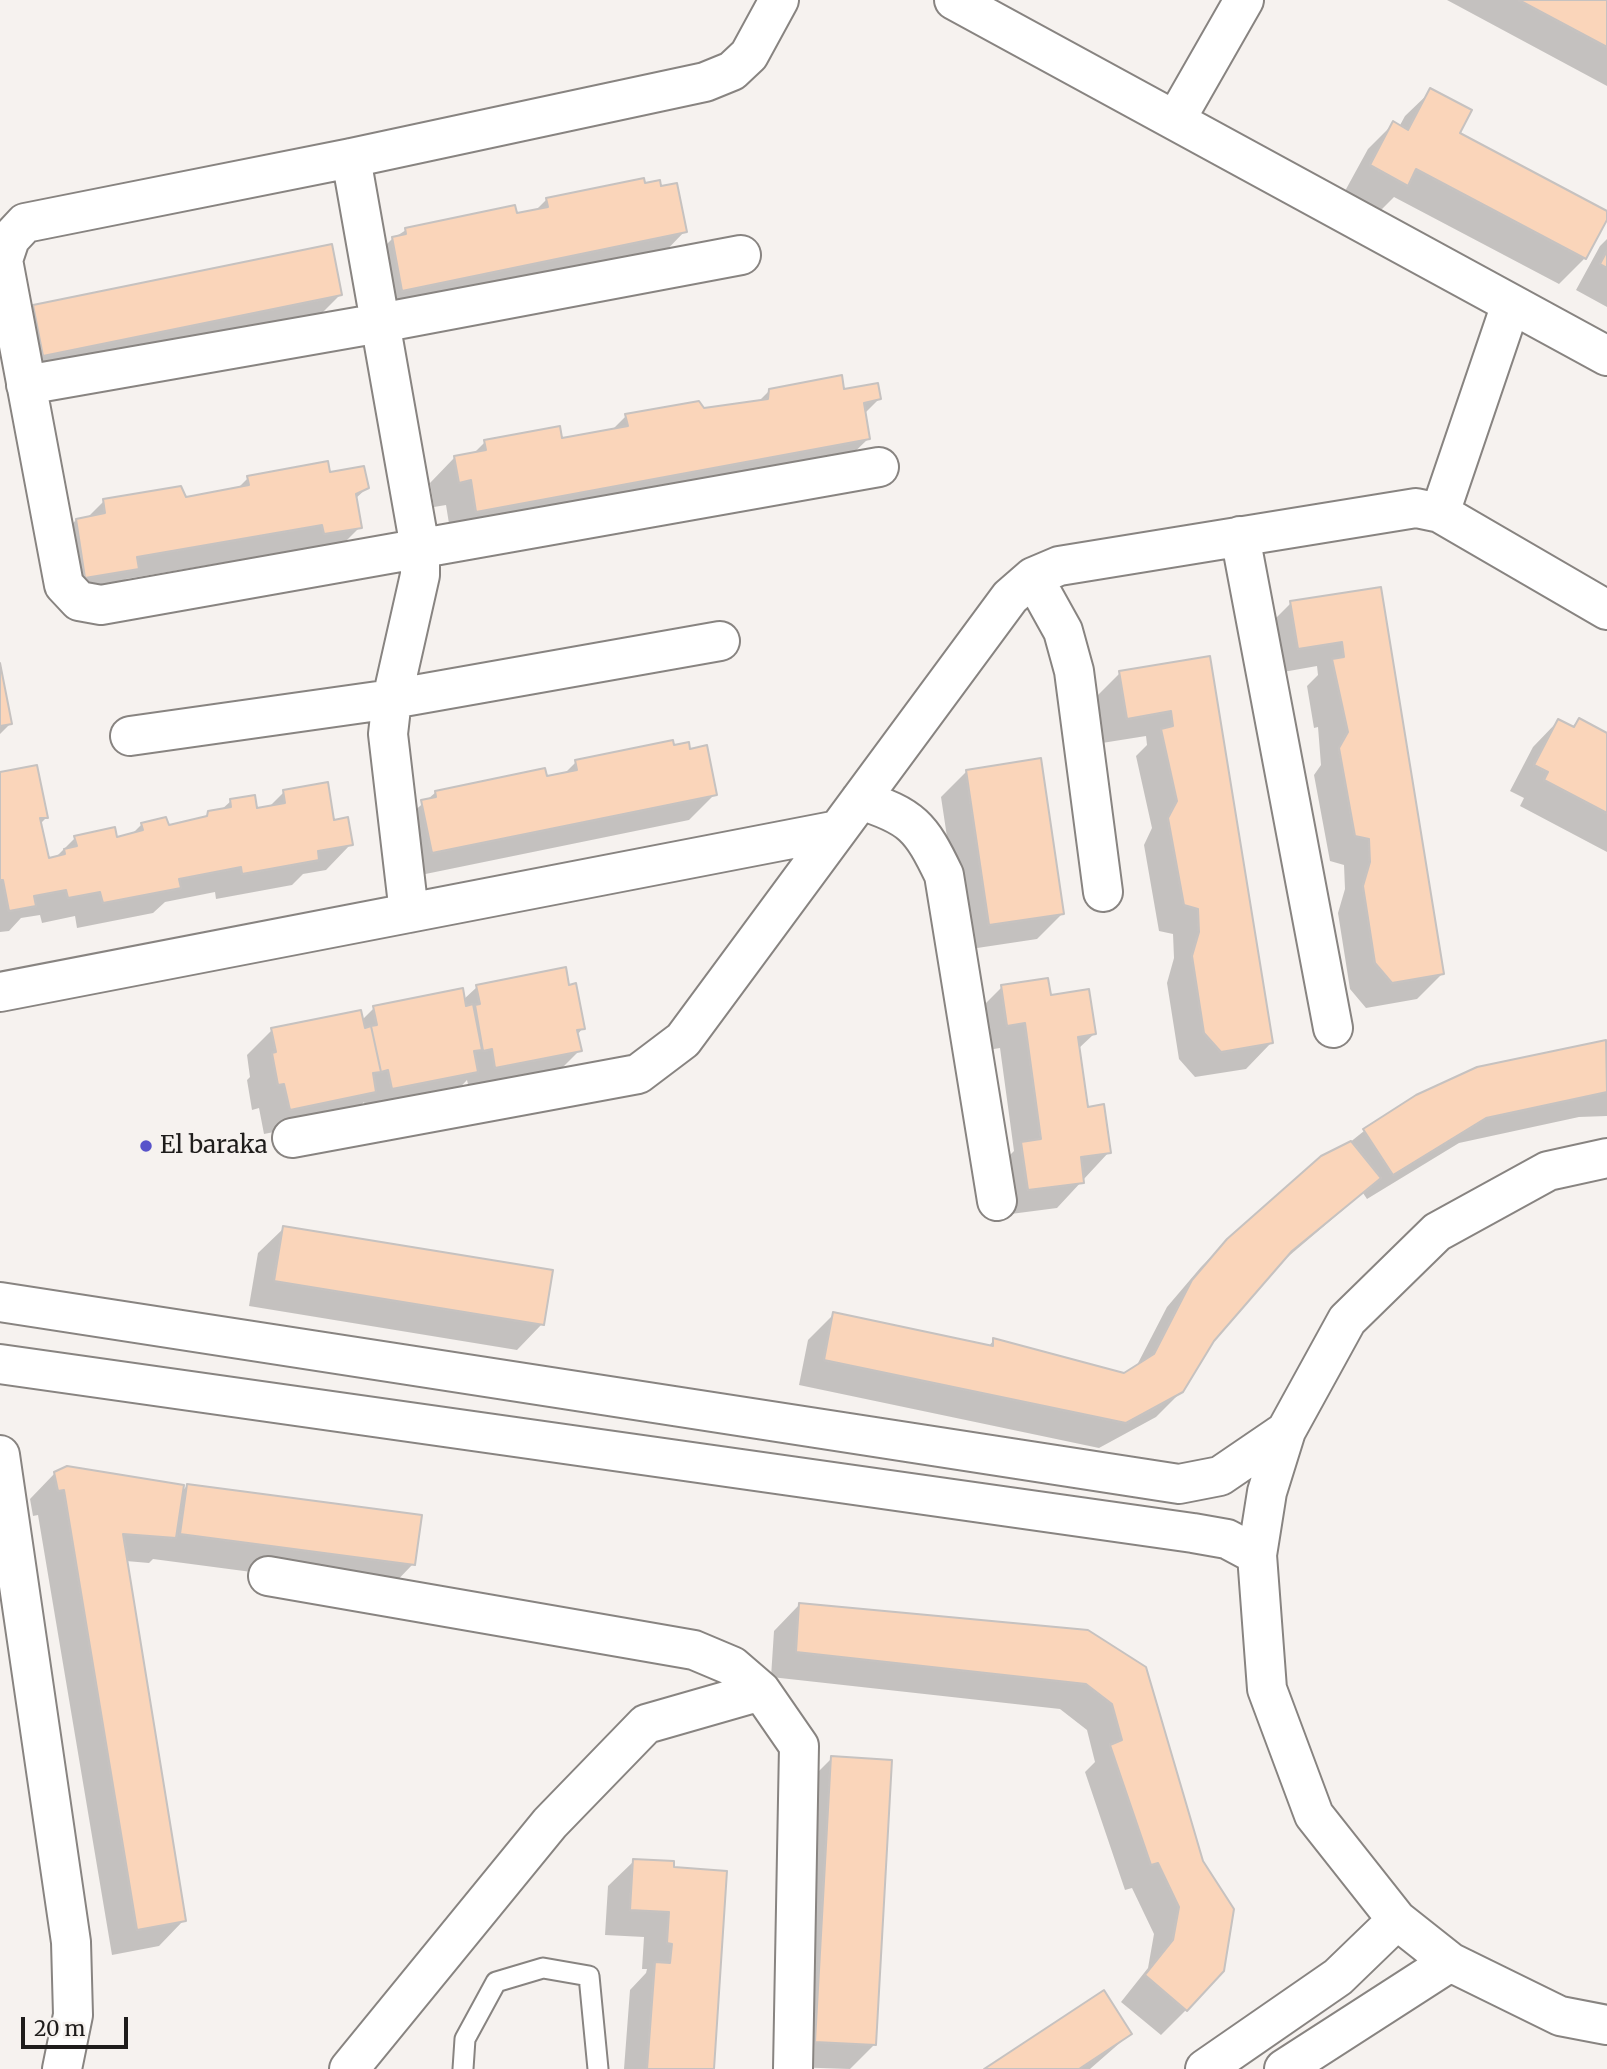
<!DOCTYPE html>
<html>
<head>
<meta charset="utf-8">
<style>
	body { margin:0 }
	#map { position:relative; width:1607px; height:2069px; overflow:hidden; background:#f6f2ef; font-family:Merriweather,serif }
	canvas { display:block }
	.scale { position:absolute; left:21px; top:2017px; width:107px; height:32px; box-sizing:border-box; border:4px solid #1e1c1b; border-top:0; padding-left:9px; font-size:21px; line-height:24px; white-space:nowrap; color:#1e1c1b; -webkit-text-stroke:5px #f6f2ef; paint-order:stroke }
</style>
</head>
<body>
<div id="map">
<canvas width="1607" height="2069"></canvas>
<div class="scale">20 m</div>
</div>
<script>
const context = document.querySelector('canvas').getContext('2d');
context.lineJoin = 'round';
function fill(path, color) {
  context.fillStyle = color;
  context.fill(path, 'evenodd');
}
function strokePath(path, color, width, dash) {
  context.strokeStyle = color;
  context.lineWidth = width;
  context.lineCap = dash ? 'butt' : 'round';
  context.setLineDash(dash || []);
  context.stroke(path);
}
function label(font, color, halo, rows, align = 'center') {
  context.font = font + ' Merriweather,serif';
  context.lineWidth = 7;
  context.setLineDash([]);
  context.textBaseline = 'middle';
  context.strokeStyle = halo;
  context.fillStyle = color;
  for (const [text, x, y, turn = 0] of rows) {
    context.save();
    context.translate(x, y);
    context.rotate((+turn || 0) * Math.PI / 180);
    context.textAlign = isNaN(turn) ? turn : align;
    if (halo) context.strokeText(text, 0, 0);
    context.fillText(text, 0, 0);
    context.restore();
  }
}
fill(new Path2D(`
	M1447 0H1607V86Z
	M1431 91 1458 134 1607 213 1585 258 1559 284 1394 197 1381 210 1345 191 1368 149 1393 124 1399 127 1405 116Z
	M547 199 685 231 660 257 377 315 367 264 392 239 406 230 535 211Z
	M1607 239V307L1576 290 1600 246Z
	M341 294 315 320 18 380 9 332 34 307Z
	M770 390 843 391 879 399 864 414 868 439 842 464 451 536 446 505 434 507 430 483 455 457 473 454 485 442 561 440 611 431 626 416 703 410 758 402Z
	M328 474 367 488 355 499 360 527 334 553 299 558 297 550 126 579 112 594 60 603 51 546 76 520 86 519 104 501 185 498 237 489 248 478Z
	M1379 589 1442 974 1417 999 1366 1008 1350 989 1338 913 1345 889 1344 865 1330 861 1314 775 1321 765 1318 727 1314 728 1307 686 1318 675 1317 666 1272 674 1265 629 1291 603Z
	M1208 658 1271 1043 1246 1069 1195 1077 1179 1059 1167 983 1174 958 1173 934 1159 931 1144 845 1152 828 1136 756 1147 745 1146 736 1102 743 1095 698 1120 673Z
	M0 665 10 724 0 734Z
	M1579 720 1607 735V852L1520 806 1524 798 1510 791 1533 747 1558 721 1571 728Z
	M673 748 689 751 715 794 689 820 406 878 396 827 436 792 564 774 576 762Z
	M966 772 1063 913 1037 939 964 950 941 797Z
	M0 774 46 818 40 824 48 860 54 859 75 838 115 839 131 835 142 824 167 827 203 818 209 813 221 810 231 801 256 810 268 808 284 792 333 822 351 844 326 870 303 874 292 885 216 899 215 892 165 902 153 913 77 928 75 916 42 923 40 915 21 918 9 931 0 932Z
	M477 987H568L583 1028 577 1035 580 1050 554 1076 470 1093 467 1080 451 1097 367 1114 364 1102 349 1117 264 1134 259 1108 252 1110 247 1080 250 1077 247 1055 272 1030 362 1020 374 1008 463 1000Z
	M1002 987 1049 997 1094 1034 1078 1049 1087 1109 1109 1152 1057 1208 1003 1215 996 1169 1014 1151 1000 1048 982 1051 976 1013Z
	M1607 1042V1116L1579 1117 1459 1143 1367 1199 1363 1193 1277 1266 1213 1340 1182 1391 1156 1417 1099 1448 799 1385 808 1340 834 1314 988 1347 994 1340 1124 1375 1136 1367 1167 1307 1201 1267 1228 1240 1364 1131 1417 1097 1543 1054Z
	M284 1228 542 1324 517 1350 249 1306 258 1253Z
	M55 1473 181 1492 187 1486 413 1564 388 1590 153 1559 149 1563 126 1561 184 1920 159 1946 112 1955 38 1515 33 1516 30 1499Z
	M799 1605 1087 1631 1202 1862 1186 2010 1161 2035 1121 2002 1148 1968 1154 1934 1132 1888 1125 1890 1085 1772 1095 1762 1087 1730 1060 1709 771 1677 774 1631Z
	M832 1758 874 2045 850 2069 790 2067 806 1784Z
	M634 1861 673 1863 712 2069H624L630 1990 646 1973 647 1969H642L644 1937 605 1935 608 1886Z
	M1130 2034 1090 2069H987Z`), '#0003');
const building = new Path2D(`
	M1519 0H1607V47Z
	M1430 88 1472 110 1460 133 1607 211V220L1586 259 1416 169 1408 186 1370 165 1393 121 1408 130Z
	M644 178 645 183 660 180 661 186 677 183 687 232 402 291 392 237 406 234 405 228 515 205 517 213 548 207 546 198Z
	M332 244 342 295 43 356 33 305Z
	M1607 251V268L1600 264Z
	M842 375 844 389 878 383 881 399 864 403 870 439 476 512 471 480 459 483 454 456 486 450 484 440 560 426 562 438 628 426 625 414 699 401 704 408 768 399 769 389Z
	M328 461 330 472 364 466 369 488 356 494 362 528 324 534 322 525 137 557 139 569 85 578 76 519 105 513 103 499 181 486 186 497 249 485 247 476Z
	M1381 587 1444 974 1392 983 1375 963 1363 886 1370 862 1369 839 1355 836 1339 748 1348 732 1332 659 1344 657 1342 642 1298 649 1290 601Z
	M1210 656 1273 1043 1221 1052 1204 1033 1192 956 1199 932 1198 909 1184 905 1168 818 1177 801 1161 729 1173 726 1171 711 1127 719 1119 671Z
	M0 663 12 724 0 726Z
	M1579 718 1607 733V813L1544 780 1548 772 1534 765 1558 719 1574 727Z
	M673 740 674 745 689 742 690 749 707 745 717 795 432 853 421 800 436 797 435 791 545 768 547 776 577 770 575 760Z
	M1041 758 1064 914 989 925 966 770Z
	M37 765 48 818H40L49 858 65 854 64 849 77 846 74 836 115 827 117 837 143 830 141 823 166 817 169 825 207 816 208 811 231 807 230 799 255 795 257 808 285 803 283 790 328 782 334 820 348 817 353 845 318 851 319 860 242 874 241 867 179 879 181 888 103 903 100 892 68 898 66 890 34 896 36 906 9 911 3 880H0V772Z
	M566 967 569 985 576 983 585 1029 577 1030 582 1051 495 1068 492 1049 483 1051 475 1005 480 1004 476 985Z
	M1048 978 1051 995 1089 989 1096 1034 1078 1037 1088 1107 1104 1104 1111 1153 1081 1157 1084 1183 1028 1190 1021 1142 1041 1139 1025 1023 1007 1026 1001 985Z
	M463 988 466 1006 473 1004 482 1050 474 1051 478 1072 392 1089 388 1070 381 1072 371 1026 377 1025 373 1006Z
	M361 1010 365 1028 371 1026 381 1072 373 1073 376 1092 290 1110 284 1084 278 1085 272 1053 276 1052 271 1028Z
	M1606 1040 1607 1092 1486 1118 1393 1175 1363 1129 1416 1095 1477 1067Z
	M1351 1141 1381 1178 1292 1251 1214 1341 1183 1392 1126 1423 824 1360 833 1312 993 1346V1338L1124 1373 1154 1354 1192 1280 1227 1239 1321 1156Z
	M283 1226 553 1270 544 1325 274 1281Z
	M67 1466 184 1485 176 1538 123 1534 186 1921 137 1930 64 1490 58 1491 54 1472Z
	M187 1484 422 1515 415 1565 180 1534Z
	M799 1603 1088 1630 1146 1667 1203 1861 1234 1909 1224 1971 1187 2011 1145 1975 1173 1940 1179 1907 1158 1863 1151 1865 1110 1745 1122 1740 1112 1704 1086 1684 796 1652Z
	M831 1756 892 1760 876 2045 815 2042Z
	M633 1859 674 1861V1867L727 1871 714 2069H647L655 1962 670 1963 672 1944 667 1943 669 1912 630 1910Z
	M1104 1990 1132 2034 1079 2069H984Z`);
fill(building, '#fad5ba');
strokePath(building, '#c6c2c0', 2);
const lane = new Path2D(`
	M463 2069 465 2039 496 1982 543 1968 589 1976 598 2069`);
const street = new Path2D(`
	M779 0 749 55 732 71 705 82 351 158 25 223 10 239 3 260 64 585 79 601 101 605 879 467
	M954 0 1607 356
	M1176 119 1244 0
	M351 158 420 548V575L392 699 388 734 409 913
	M26 385 380 323 741 255
	M1440 513 1511 304
	M1240 536 1333 1028
	M1033 577 1063 631 1074 671 1103 892
	M130 736 392 699 720 641
	M860 800C912 816 921 827 944 875L997 1201
	M0 992 838 830
	M292 1138 638 1074 683 1040 1010 597 1033 577 1059 566 1416 508 1440 513 1607 610
	M0 1455 71 1942 73 2015 62 2069
	M268 1576 694 1650 732 1666 761 1691
	M349 2069 550 1823 646 1724 761 1691 799 1746 793 2069`);
const secondary = new Path2D(`
	M1607 1158 1548 1171 1437 1232 1347 1320 1286 1431 1267 1492 1257 1555 1267 1689 1314 1815 1397 1920 1450 1962 1560 2016 1607 2025
	M0 1302 1179 1484 1220 1476 1286 1431
	M0 1364 1193 1533 1227 1539 1257 1555
	M1205 2069 1338 1977 1397 1920
	M1284 2069 1450 1962`);
strokePath(lane, '#888481', 23);
strokePath(street, '#888481', 42);
strokePath(secondary, '#888481', 42);
strokePath(lane, '#fff', 19);
strokePath(street, '#fff', 38);
strokePath(secondary, '#fff', 38);
for (const [x, y, r, color] of [
	[146,1146,7,"#5853ca"]
]) {
  const dot = new Path2D();
  dot.arc(x, y, r, 0, 2 * Math.PI);
  context.fillStyle = color;
  context.fill(dot);
  strokePath(dot, '#f6f2ef', 2.5);
}
label('24px', '#1e1c1b', '#f6f2ef', [
	["El baraka",160,1146]
], 'left');
</script>
</body>
</html>
